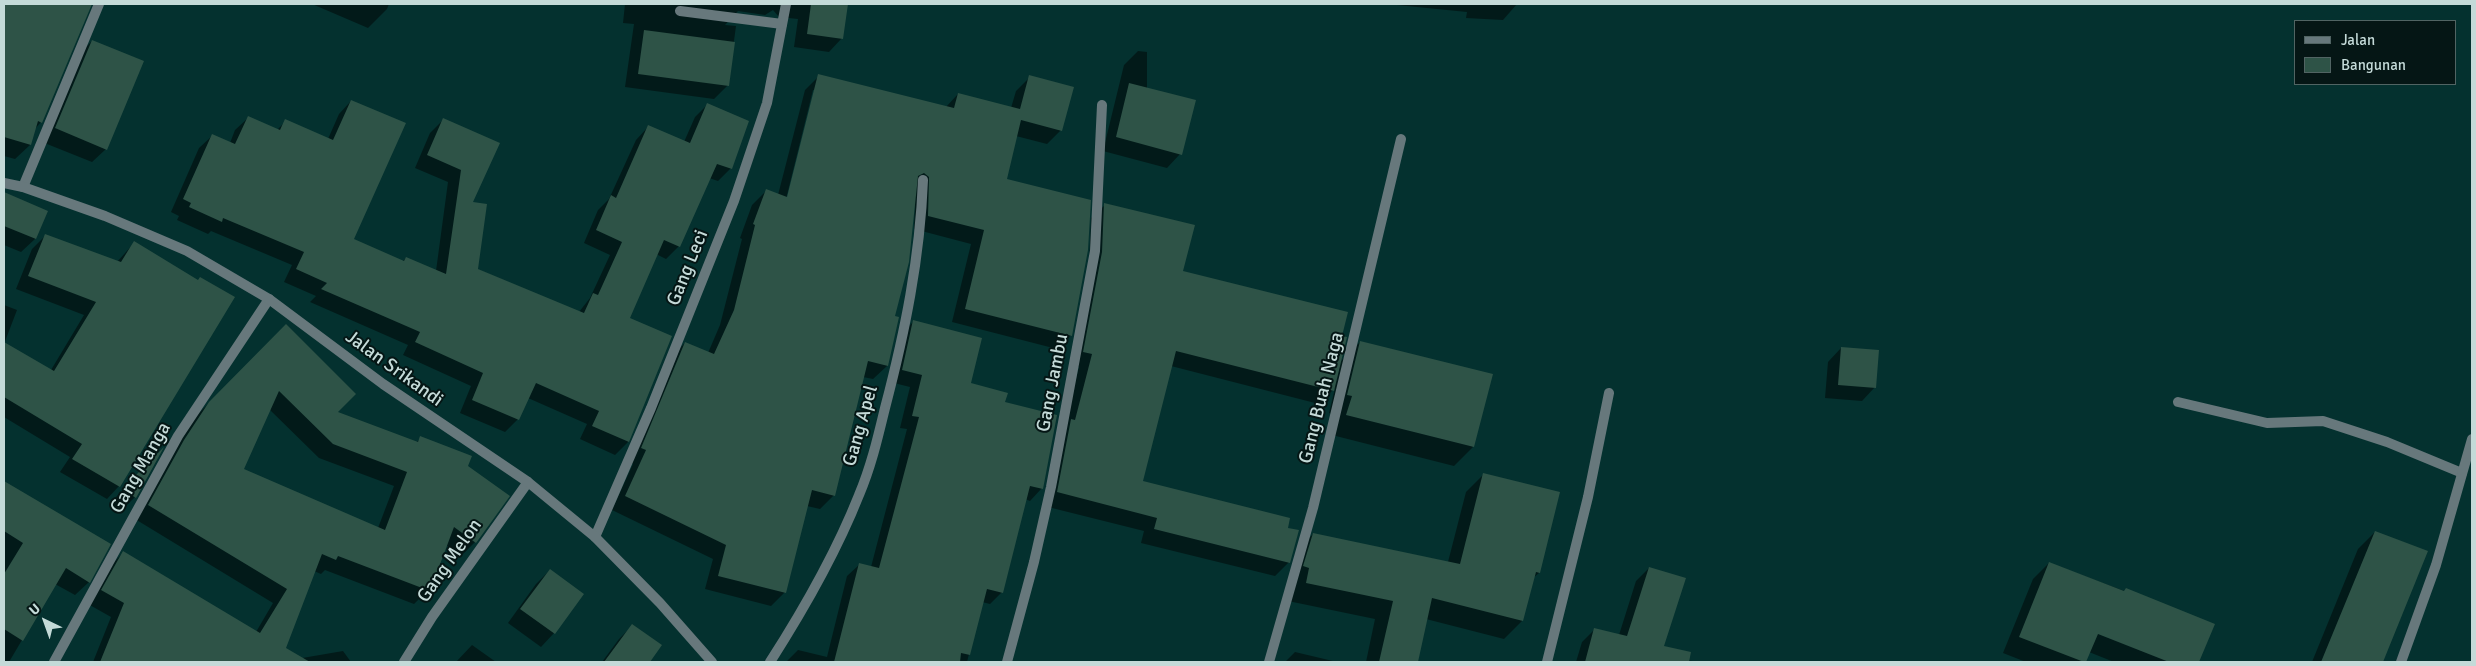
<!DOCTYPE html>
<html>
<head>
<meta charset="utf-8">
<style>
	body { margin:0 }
	#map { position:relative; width:2476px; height:666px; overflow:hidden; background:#04312f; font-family:Signika,sans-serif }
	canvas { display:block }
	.frame { position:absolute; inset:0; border:5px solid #c4dad8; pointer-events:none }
	.legend { position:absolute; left:2294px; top:20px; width:162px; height:65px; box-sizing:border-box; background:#051615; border:1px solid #516463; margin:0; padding:6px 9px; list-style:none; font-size:15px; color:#c4dad8 }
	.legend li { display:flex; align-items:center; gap:10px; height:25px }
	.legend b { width:25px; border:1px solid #516463 }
	.north { position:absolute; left:20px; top:596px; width:50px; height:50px; -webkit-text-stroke:4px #051615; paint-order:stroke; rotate:318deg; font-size:14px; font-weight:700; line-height:20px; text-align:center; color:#c4dad8 }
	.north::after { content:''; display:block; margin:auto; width:18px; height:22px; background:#c4dad8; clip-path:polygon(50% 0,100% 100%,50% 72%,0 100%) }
</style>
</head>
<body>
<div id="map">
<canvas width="2476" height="666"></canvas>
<div class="frame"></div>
<ul class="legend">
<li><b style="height:6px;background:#67787c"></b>Jalan</li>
<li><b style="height:14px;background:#2e5347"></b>Bangunan</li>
</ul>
<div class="north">U</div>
</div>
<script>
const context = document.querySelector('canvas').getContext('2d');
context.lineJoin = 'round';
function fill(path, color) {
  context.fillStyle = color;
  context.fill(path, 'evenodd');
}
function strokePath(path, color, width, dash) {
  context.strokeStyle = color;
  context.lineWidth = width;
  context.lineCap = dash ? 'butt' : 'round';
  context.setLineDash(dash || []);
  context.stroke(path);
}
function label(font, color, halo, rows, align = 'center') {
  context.font = font + ' Signika,sans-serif';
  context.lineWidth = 4;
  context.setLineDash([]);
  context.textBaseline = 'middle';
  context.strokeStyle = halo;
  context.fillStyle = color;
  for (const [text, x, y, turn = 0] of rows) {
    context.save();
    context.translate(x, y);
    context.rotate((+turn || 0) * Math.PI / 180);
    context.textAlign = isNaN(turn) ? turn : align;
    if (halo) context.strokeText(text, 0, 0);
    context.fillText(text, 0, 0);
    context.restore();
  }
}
fill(new Path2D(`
	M4 4H90L41 122 35 129 30 145 15 159 4 156Z
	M312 4H389L387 9 368 28Z
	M625 4H847L842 38 829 52 794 47 798 19 779 17 773 10 765 15 738 11 725 25 736 26 728 85 714 99 625 87 634 24 623 23Z
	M1387 4H1517L1503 20 1466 18 1467 12Z
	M92 41 106 149 92 162 42 142 78 55Z
	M1138 51 1147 52V89L1180 154 1167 168 1103 151 1124 65Z
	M819 76 946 107 958 94 1011 108 1016 91 1030 77 1061 130 1047 144 1016 136 1005 180 1071 335 1057 349 952 322 971 244 914 229 915 205H913L893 317 887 366 873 379 863 377 834 495 820 509 807 506 785 592 771 606 705 589 713 559 612 510 633 464 628 462 671 357 685 343 708 353 720 325 742 239 740 238 752 205 766 191 778 195 805 90ZM813 90H816L787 204 785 203Z
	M351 101 352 240 402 262 406 258 436 271 448 182 415 168 430 133 443 120 498 144 471 203 477 269 579 312 590 298 610 255 584 243 598 210 609 199 636 140 648 127 684 142 695 117 708 104 731 168 718 181 709 178 679 246 666 259 656 254 628 319 671 337 628 442 615 455 580 439 587 424 528 398 518 419 505 432 460 413 471 386 403 355 408 345 310 302 316 296 284 282 292 265 211 231 208 234 177 220 179 216 171 212 199 148 212 136 230 143 235 130 248 118 277 130 286 121 328 139 339 114Z
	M4 194 47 212 35 239 21 252 4 245Z
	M1105 205 1181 272 1340 337 1339 363 1360 342 1473 447 1454 466 1328 434 1333 415 1329 413 1335 388 1319 404 1171 366 1142 482 1286 529 1289 562 1275 576 1141 543 1144 531 1044 506 1079 367 1070 365 1089 267 1091 218Z
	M45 236 117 262 134 243 119 486 107 499 60 472 70 457 4 417V305L17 310 4 344 51 370 84 315 16 289 32 249Z
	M913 322 970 384 1004 403 1042 488 1030 501 1025 499 1002 592 990 604 982 602 967 662H786L798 650 827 657 847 576 860 564 871 567 907 429 900 428 910 387 890 382 901 334Z
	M286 326 336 412 416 443 421 438 467 467 475 542 461 556 446 545 428 590 414 604 325 570 321 574 314 571 279 662 343 651 351 662H93L111 617 88 604 109 567 123 553 256 632 273 603 135 519 170 455 195 417ZM269 409 319 458 394 486 378 528 242 470Z
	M1841 348 1875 387 1862 401 1825 398 1828 362Z
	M159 454 135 497 122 510 110 503Z
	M1484 474 1539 573 1533 578 1522 621 1504 639 1426 619 1417 662H1366L1375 619 1288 601 1295 553 1313 534 1448 562 1466 492Z
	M9 485 89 582 75 595 55 584 9 662H4V490Z
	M2375 532 2426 552 2381 662H2312L2358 549Z
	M2049 563 2213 624 2198 662H2114L2089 652 2085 662H2026L2003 653 2033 579Z
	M1649 568 1664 658 1702 662H1576L1582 642 1595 629 1619 635 1636 581Z
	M550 570 554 633 541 647 508 623 536 584Z
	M633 625 661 645 648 662H602L619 639Z
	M472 645 496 662H456Z
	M1295 652 1337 662H1285Z`), '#0007');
fill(new Path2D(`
	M4 4H92L42 123 38 121 31 145 4 137Z
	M811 4H848L843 39 807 34Z
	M644 30 735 42 729 86 638 74Z
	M92 40 144 61 107 150 55 128Z
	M818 74 954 108 958 93 1020 109 1029 75 1074 87 1062 131 1021 120 1007 179 1091 200 1088 250 1072 336 965 309 984 230 928 216 929 177 924 173 918 176 909 262 895 316 899 317 888 366 868 361 835 496 812 490 786 593 718 576 726 545 625 496 646 450 641 448 685 342 714 354 734 310 755 225 753 224 766 189 787 197Z
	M1129 83 1196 100 1182 155 1116 137Z
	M351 100 406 123 354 239 404 261 406 257 446 274 461 170 427 155 443 118 500 143 473 202 487 204 478 269 584 313 593 293 598 295 622 242 596 230 611 195 616 198 648 125 690 143 707 103 749 121 732 169 717 164 680 247 664 240 630 318 672 336 629 442 592 426 599 411 536 383 519 420 472 400 483 373 415 342 420 332 321 289 327 283 296 269 304 252 223 218 222 222 189 207 191 203 183 199 212 134 235 144 248 116 280 130 285 119 333 140Z
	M4 192 48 211 36 239 4 226Z
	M1104 203 1195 225 1183 271 1348 312 1342 336 1347 337 1334 391 1176 351 1143 481 1290 518 1288 528 1299 530 1290 563 1154 529 1157 518 1057 492 1071 419 1075 420 1092 354 1083 352 1102 252Z
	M45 234 121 262 134 241 198 280 200 277 235 297 120 487 72 459 82 444 4 397V342L54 371 96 302 28 276Z
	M913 320 982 338 971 383 1008 393 1005 402 1057 415 1043 489 1030 486 1003 593 987 589 970 655 961 653 960 662H834L859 563 879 568 919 417 912 416 922 375 902 370Z
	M286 324 356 394 338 412 418 442 420 436 472 456 468 466 510 496 476 543 454 527 430 591 338 556 336 560 322 554 286 648 310 662H100L124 603 101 590 123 551 260 633 287 589 148 505 184 440 209 402ZM279 391 333 444 407 472 385 530 244 469Z
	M1360 341 1493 374 1474 447 1346 415 1352 396 1347 395Z
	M1841 347 1879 350 1876 388 1838 385Z
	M164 447 136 498 122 489Z
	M1483 473 1560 492 1540 573 1536 572 1523 621 1432 598 1418 662H1379L1393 601 1306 583 1309 568 1303 566 1313 533 1460 564Z
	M4 481 111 544 90 583 66 568 23 641 4 629V574L23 543 4 531Z
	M2375 531 2428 551 2383 662H2321Z
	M2049 562 2124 591 2126 588 2215 624 2199 662H2169L2098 634 2086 662H2084L2019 637Z
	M1649 567 1686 578 1664 646 1691 652 1689 662H1585L1594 628 1627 636Z
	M550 569 584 594 555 634 520 609Z
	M632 624 662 645 650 662H604Z`), '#2e5347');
strokePath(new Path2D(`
	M2178 402 2267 423 2323 421 2387 442 2462 473
	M595 537 651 408 734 201 767 103 786 4
	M770 662C804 609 836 553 859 495 871 467 878 437 885 408 905 332 920 258 923 180
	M1547 662 1588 497 1609 393`), '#67787c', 10);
strokePath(new Path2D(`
	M680 11 782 24
	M23 187 99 4
	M54 662 178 436 269 299
	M404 662 432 617 528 482
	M1007 662 1034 562 1051 487 1095 251 1102 105
	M1269 662 1313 508 1401 139
	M2401 662 2436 565 2472 439`), '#67787c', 10);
strokePath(new Path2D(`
	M4 183 23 187 105 216 187 251 269 299 383 384 528 482 595 537 660 603 712 662`), '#67787c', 10);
label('19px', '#c4dad8', '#051615', [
	["Gang Leci",688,268,-68],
	["Jalan Srikandi",394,369,36],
	["Gang Jambu",1053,383,-79],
	["Gang Buah Naga",1322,398,-76],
	["Gang Apel",861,426,-74],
	["Gang Manga",141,468,-60],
	["Gang Melon",450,561,-55]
]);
</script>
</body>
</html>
